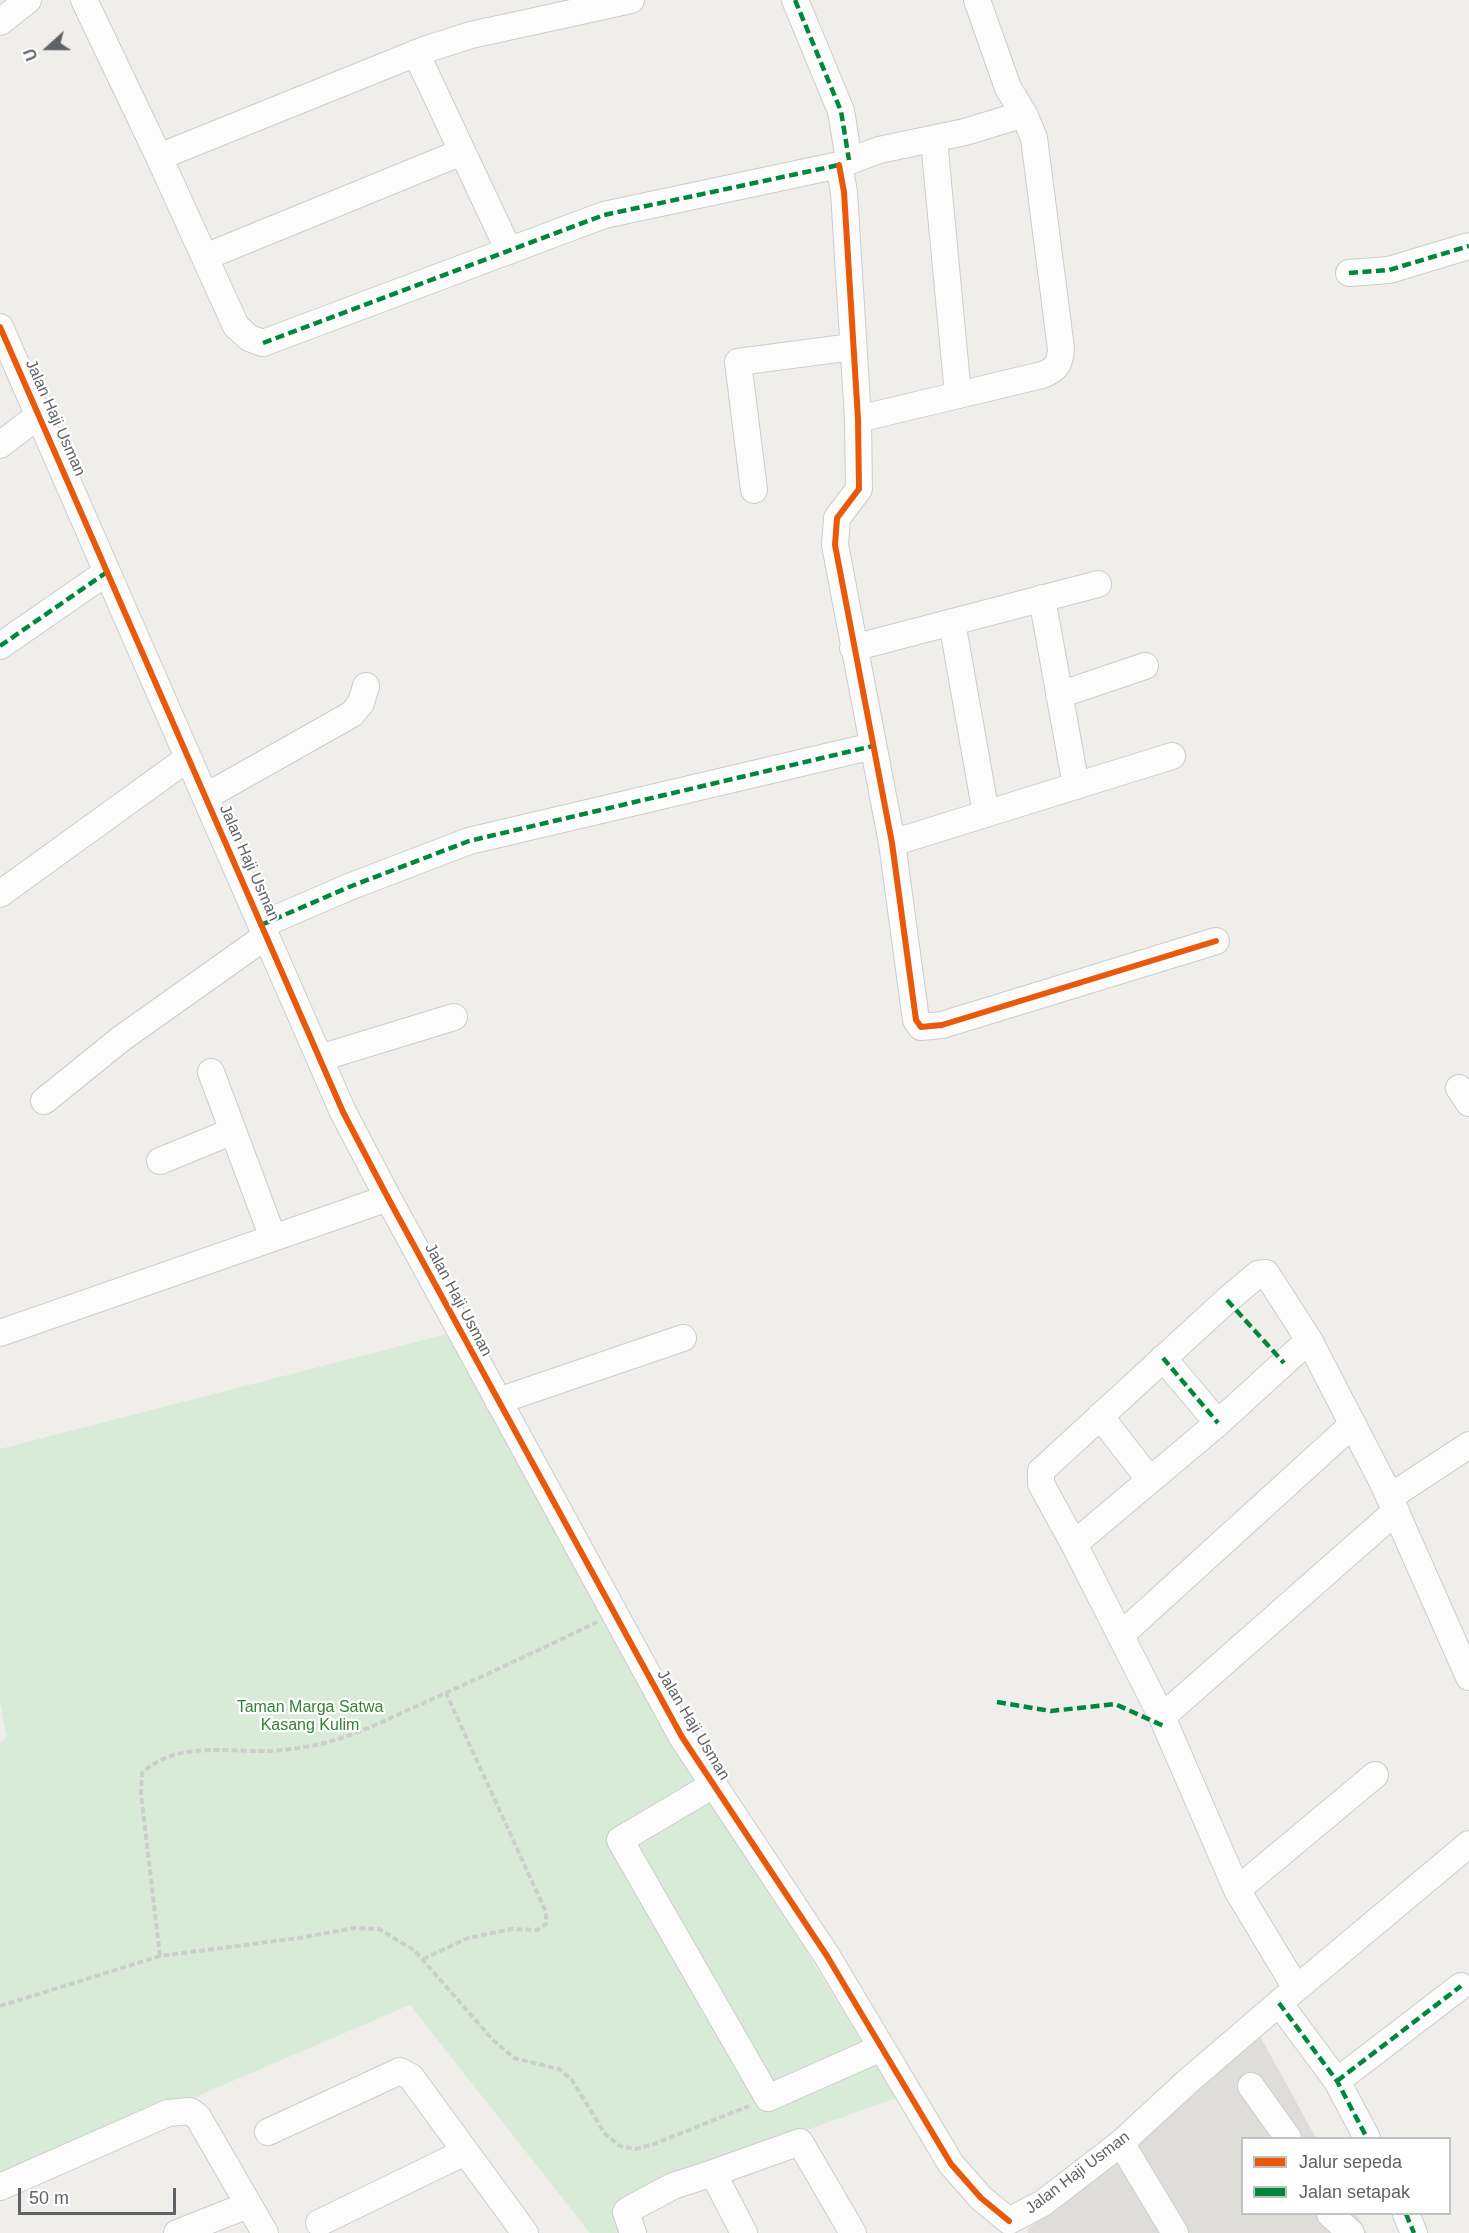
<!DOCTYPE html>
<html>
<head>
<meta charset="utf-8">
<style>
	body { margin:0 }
	#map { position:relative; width:1469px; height:2233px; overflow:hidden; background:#efeeea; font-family:Arial,sans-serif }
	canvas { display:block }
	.legend { position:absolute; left:1241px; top:2137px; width:210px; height:78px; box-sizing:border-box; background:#fff; border:2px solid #bfc1c3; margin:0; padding:8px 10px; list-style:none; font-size:18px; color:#5f6368 }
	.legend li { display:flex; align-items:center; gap:12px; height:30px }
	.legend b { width:30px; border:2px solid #bfc1c3 }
	.north { position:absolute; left:18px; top:18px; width:60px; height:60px; -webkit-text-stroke:4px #fff; paint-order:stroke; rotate:249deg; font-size:16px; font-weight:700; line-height:24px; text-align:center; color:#5f6368 }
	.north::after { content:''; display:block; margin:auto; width:21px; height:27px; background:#5f6368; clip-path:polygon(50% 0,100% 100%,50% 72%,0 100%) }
	.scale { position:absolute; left:18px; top:2188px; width:158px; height:27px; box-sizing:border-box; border:3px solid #5f6368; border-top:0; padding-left:8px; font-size:18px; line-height:21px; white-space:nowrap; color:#5f6368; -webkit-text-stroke:4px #fff; paint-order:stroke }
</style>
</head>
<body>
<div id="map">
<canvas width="1469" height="2233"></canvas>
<ul class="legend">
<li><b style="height:8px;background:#e8590c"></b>Jalur sepeda</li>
<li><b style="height:8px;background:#00873e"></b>Jalan setapak</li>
</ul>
<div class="north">U</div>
<div class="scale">50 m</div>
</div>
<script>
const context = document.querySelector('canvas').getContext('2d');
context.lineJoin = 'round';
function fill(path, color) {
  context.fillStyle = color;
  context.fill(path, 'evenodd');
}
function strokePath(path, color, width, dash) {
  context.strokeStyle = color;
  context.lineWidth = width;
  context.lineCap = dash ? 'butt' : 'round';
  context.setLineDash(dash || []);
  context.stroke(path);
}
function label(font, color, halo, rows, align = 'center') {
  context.font = font + ' Arial,sans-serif';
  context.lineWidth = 4.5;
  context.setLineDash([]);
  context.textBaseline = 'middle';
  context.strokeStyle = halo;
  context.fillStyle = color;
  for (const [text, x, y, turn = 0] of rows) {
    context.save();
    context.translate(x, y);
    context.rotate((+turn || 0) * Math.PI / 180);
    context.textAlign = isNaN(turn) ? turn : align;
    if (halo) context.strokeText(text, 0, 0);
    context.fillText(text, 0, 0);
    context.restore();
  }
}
fill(new Path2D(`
	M1260 2036 1316 2138H1242V2214H1356L1367 2233H1028L1027 2230Z`), '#dfddda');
fill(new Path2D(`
	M447 1334 596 1607 896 2098 679 2176 627 2233H590L410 2005 193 2098 0 2173V1742L7 1738 0 1703V1449Z`), '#d8ebd6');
const minor = new Path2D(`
	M84 0 159 157 424 50 471 35 631 0
	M795 0 841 111 849 160
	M0 22 28 0
	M416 53 509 251
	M934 140 958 395
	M159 157 236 326 249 338 263 343 604 215 839 165 879 150 965 132 1024 114 1008 88 977 0
	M839 165 844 192 858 419 859 489 837 518 835 545 892 843 916 1020 921 1027 942 1025 1216 941
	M205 257 462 152
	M1349 273 1389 270 1469 246
	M0 327 343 1112 388 1198 682 1737 827 1956 951 2164 981 2198 1009 2221
	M858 419 1042 375C1056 370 1060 364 1061 349L1034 138 1024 114
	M0 445 39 415
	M754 490 738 362 852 347
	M1042 598 1076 786
	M952 622 986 814
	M0 646 107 572
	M853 648 1098 584
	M1059 695 1145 666
	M205 797 352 714 361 703 366 686
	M892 843 1172 756
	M0 894 188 758
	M261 925 349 887 469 841 873 746
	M320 1058 454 1017
	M211 1072 273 1238
	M1459 1088 1469 1103
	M44 1101 122 1038 266 936
	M160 1161 233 1131
	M0 1333 388 1198
	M1163 1358 1218 1423
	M498 1401 683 1338
	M1100 1416 1149 1479
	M1390 1497 1469 1445
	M1074 1544 1041 1484V1471L1227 1300 1258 1274 1266 1273 1309 1340 1383 1483 1469 1677
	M1122 1634 1353 1424
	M1162 1717 1396 1511
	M713 1785 620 1840 768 2098 881 2048
	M1237 1890 1375 1775
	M1296 1988 1237 1890 1162 1717 1074 1544 1218 1423 1309 1340
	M1279 2003 1337 2081 1367 2138
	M1337 2081 1461 1986
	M1251 2086 1288 2138
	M268 2132 400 2071 411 2077 525 2233
	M1121 2143 1175 2233
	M713 2173 800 2142 853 2233
	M0 2187 168 2113 190 2111 198 2117 265 2233
	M1330 2214 1351 2233
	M1406 2214 1414 2233
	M1009 2221 1043 2203 1121 2143 1187 2082 1279 2003 1469 1844
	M319 2223 465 2152
	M177 2233 248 2205
	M633 2233 626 2212 630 2209 673 2186 713 2173 744 2233`);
strokePath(minor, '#cbcccc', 28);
strokePath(new Path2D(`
	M160 1956 141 1794 142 1773C176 1741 226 1752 268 1751 288 1750 312 1747 331 1741 364 1732 396 1715 428 1701 484 1676 541 1649 597 1622
	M423 1959 468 1938 512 1929 537 1930 546 1924V1912L446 1693
	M0 2006 160 1956 299 1938 354 1928 379 1929 414 1950 493 2040 514 2058 559 2069 572 2080 605 2134 620 2146 635 2149 654 2144 749 2106`), '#cacfcc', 4, [6, 3]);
strokePath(minor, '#fdfcfc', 26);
strokePath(new Path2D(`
	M795 0 841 111 849 160
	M1349 273 1389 270 1469 246
	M263 343 604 215 839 165
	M0 646 107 572
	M261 925 349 887 469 841 873 746
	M1227 1300 1284 1363
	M1163 1358 1218 1423
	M997 1702 1051 1711 1115 1704 1166 1727
	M1279 2003 1337 2081 1367 2138
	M1337 2081 1461 1986
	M1406 2214 1414 2233`), '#00873e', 4.5, [9, 4.5]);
strokePath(new Path2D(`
	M839 165 844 192 858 419 859 489 837 518 835 545 892 843 916 1020 921 1027 942 1025 1216 941
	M0 327 343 1112 388 1198 682 1737 827 1956 951 2164 981 2198 1009 2221`), '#e8590c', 6);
label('16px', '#5f6368', '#fff', [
	["Jalan Haji Usman",55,418,66],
	["Jalan Haji Usman",249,863,66],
	["Jalan Haji Usman",458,1300,62],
	["Jalan Haji Usman",693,1725,59],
	["Jalan Haji Usman",1078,2173,-37]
]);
label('16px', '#348238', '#fff', [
	["Taman Marga Satwa",310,1708],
	["Kasang Kulim",310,1726]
]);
</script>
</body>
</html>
